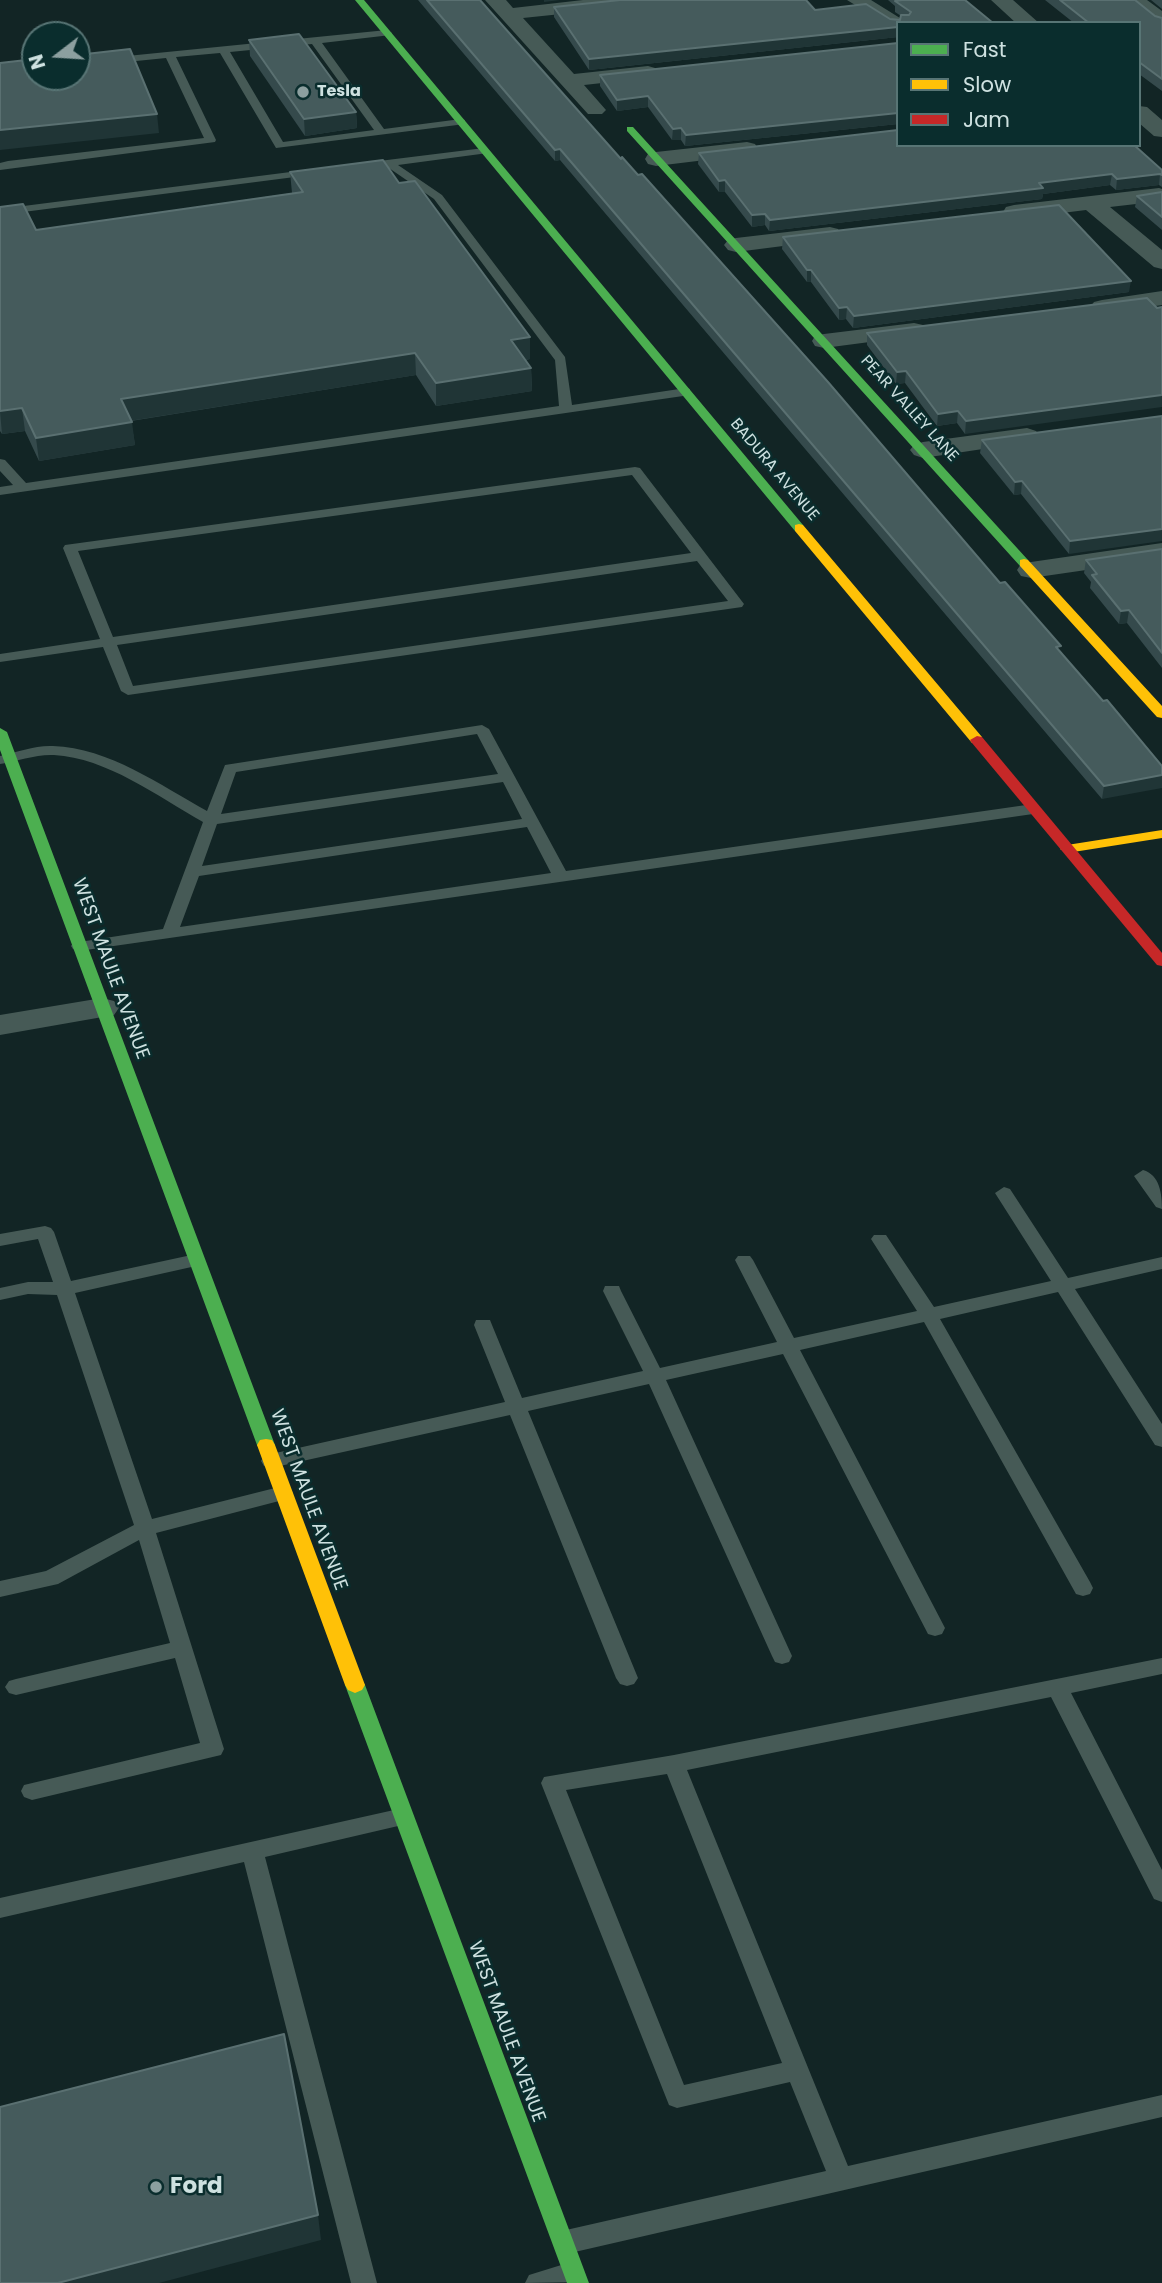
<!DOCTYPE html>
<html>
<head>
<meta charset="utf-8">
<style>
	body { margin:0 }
	#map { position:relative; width:1162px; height:2283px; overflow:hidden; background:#122525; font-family:Poppins,sans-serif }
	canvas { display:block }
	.legend { position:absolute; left:896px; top:21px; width:245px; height:126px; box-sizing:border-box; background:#0a2d2d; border:2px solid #587575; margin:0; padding:9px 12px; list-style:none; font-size:21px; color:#cee1e0 }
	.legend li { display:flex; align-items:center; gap:14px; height:35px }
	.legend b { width:35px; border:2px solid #587575 }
	.north { position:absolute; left:21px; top:21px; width:70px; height:70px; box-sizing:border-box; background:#0a2d2d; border:2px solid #587575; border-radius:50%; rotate:253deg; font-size:19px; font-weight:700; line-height:28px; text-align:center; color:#cee1e0 }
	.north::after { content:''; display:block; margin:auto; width:24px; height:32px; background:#8c9f9f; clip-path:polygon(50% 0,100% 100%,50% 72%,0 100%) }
</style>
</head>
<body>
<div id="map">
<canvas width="1162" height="2283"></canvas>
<ul class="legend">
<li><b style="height:9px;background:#4caf50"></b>Fast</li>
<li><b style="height:9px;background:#ffc107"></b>Slow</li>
<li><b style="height:9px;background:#c62828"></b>Jam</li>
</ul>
<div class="north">N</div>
</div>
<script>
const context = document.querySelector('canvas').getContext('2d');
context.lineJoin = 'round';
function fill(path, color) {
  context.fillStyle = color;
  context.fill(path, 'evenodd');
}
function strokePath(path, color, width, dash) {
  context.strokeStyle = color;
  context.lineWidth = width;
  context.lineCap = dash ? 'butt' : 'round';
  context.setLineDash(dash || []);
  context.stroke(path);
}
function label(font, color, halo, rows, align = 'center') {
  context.font = font + ' Poppins,sans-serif';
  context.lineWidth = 5;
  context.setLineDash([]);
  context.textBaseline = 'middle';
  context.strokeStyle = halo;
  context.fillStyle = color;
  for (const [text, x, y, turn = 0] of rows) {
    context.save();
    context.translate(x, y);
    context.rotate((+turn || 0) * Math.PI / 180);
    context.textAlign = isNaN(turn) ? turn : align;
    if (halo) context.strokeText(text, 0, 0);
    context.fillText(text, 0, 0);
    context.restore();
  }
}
fill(new Path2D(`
	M387 30 392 33 391 35 322 43 384 129 461 119 465 120V124L276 148 220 53 176 57 216 140 215 142 0 170V163L8 161 204 138 166 58 77 67V61ZM312 44 374 130 283 142 230 52Z
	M484 148 488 149V153L398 165 442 195 565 357 572 405 686 388 690 389V395L0 495V487L13 485 0 471V459L5 460 26 483 559 406 555 360 434 199 386 166 363 169 358 166 363 163Z
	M314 169 320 172 318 174 0 215V209Z
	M635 467 640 468 744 604 742 607 128 695 121 691 103 647 0 662V654L100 639 63 548 65 545ZM632 475 691 553 113 637 78 551ZM697 561 728 601 133 686 117 645Z
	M482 725 489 729 566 871 1033 804 1041 809 1033 814 79 951 73 949 71 946 73 943 163 929 203 822C157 796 107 758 54 755 37 754 17 761 0 764V756C17 752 36 745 53 746 109 748 160 785 207 811L225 765ZM477 734 498 774 221 814 236 772ZM503 782 522 819 202 866 217 824ZM527 827 551 873 180 927 199 876Z
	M1143 1170C1160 1175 1162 1194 1162 1209L1156 1207 1134 1176Z
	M1004 1187 1010 1189 1068 1278 1162 1257V1269L1075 1289 1162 1424V1447L1155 1445 1058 1292 940 1319 1090 1582 1093 1588 1090 1594 1083 1596 1076 1594 924 1322 800 1350 945 1628 942 1634 935 1636 928 1634 783 1354 666 1380 792 1656 789 1662 782 1664 775 1662 772 1656 649 1384 528 1411 638 1678 634 1684 627 1686 620 1684 616 1678 510 1415 271 1468 264 1466 261 1461 264 1456 271 1454 505 1402 474 1325 476 1320H490L492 1325 522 1398 643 1371 603 1291 605 1286H619L621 1291 660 1368 777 1342 735 1260 738 1256H750L753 1260 794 1338 917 1311 871 1239 874 1235H886L934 1307 1051 1281 995 1193Z
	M45 1226 51 1228 54 1232 71 1281 196 1254 202 1256 205 1260 202 1264 196 1266 75 1293 152 1519 283 1486 290 1488 293 1493 290 1498 283 1500 156 1533 224 1749 221 1755 32 1800 24 1797 21 1791 24 1785 200 1743 175 1658 16 1695 9 1693 5 1687 9 1681 16 1679 170 1643 139 1540 58 1584 0 1597V1581L46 1571 134 1525 57 1295 28 1294 0 1300V1288L28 1282H53L38 1239 0 1246V1234Z
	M1162 1658V1674L1071 1693 1162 1870V1902L1154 1899 1051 1697 687 1770 848 2166 1162 2095V2117L566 2254 557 2250 554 2242 557 2234 566 2230 826 2171 790 2082 677 2108 669 2105 541 1783 544 1777 674 1755ZM667 1774 782 2063 684 2085 566 1790Z
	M403 1808 411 1811 414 1817 411 1823 265 1857 377 2283H351L244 1862 0 1918V1898Z
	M571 2262 580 2266 584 2274 580 2282 525 2283 529 2275Z`), '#465a56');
fill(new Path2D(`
	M485 0H506L513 8 583 0H648L645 4 638 6 523 18 574 74 648 66 655 68 658 72 655 76 648 78 584 85 606 110 602 114H588Z
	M847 0H871L908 23H898V29L891 27Z
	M991 0H1013L1039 23H1016Z
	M1124 0H1147L1162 11V27L1155 25Z
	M1139 106 1147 107 1162 120V137L1154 136 1139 123Z
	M747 142 755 144 758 149 755 154 656 166 648 164 645 159 648 154 656 152Z
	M1159 188 1162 189V201L1110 207 1162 250V269L1154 267 1086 210 1014 219 1006 217 1003 212 1006 207 1014 205Z
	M830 227 838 229 841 234 838 239 736 252 728 250 724 245 728 240 736 238Z
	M1162 291V305L1102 314 1094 312 1090 307 1094 302 1102 300Z
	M914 323 923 325 926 330 923 335 824 348 815 346 812 341 815 336 824 334Z
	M1027 428 1036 431 1040 436 1036 441 923 458 914 455 910 450 914 445 923 442Z
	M1162 543V559L1031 578 1021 576 1017 570 1021 564 1031 562Z
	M102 998 114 1001 119 1008 114 1015 0 1035V1015Z`), '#465a56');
fill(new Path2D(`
	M355 0H364L803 525V531H795Z
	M627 127H633L1028 560V566H1020L627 131Z
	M0 728 7 732 275 1445 272 1450H260L257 1445 0 750Z
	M355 1677 362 1680 365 1685 589 2283H567L345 1685 348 1680Z`), '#4caf50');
fill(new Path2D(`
	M799 524 803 525 982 737V743H972L795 531V525Z
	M1024 559 1028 560 1162 706V718L1157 717 1020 566V560Z
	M1162 830V838L1067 853 1060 849 1067 845Z
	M266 1439 272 1440 275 1445 365 1685 362 1690 355 1693 348 1690 345 1685 257 1445 260 1440Z`), '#ffc107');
fill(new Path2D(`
	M977 736 982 737 1162 953V966L1157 965 972 743 970 740Z`), '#c62828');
fill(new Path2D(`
	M418 0H480L621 159 1162 766 1102 799 560 160 555 161Z
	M888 0H965L898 23V37L589 70 554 17V7L815 10 900 20 901 16 895 12V6Z
	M1045 0H1135L1155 16 1162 18V91L1139 74V23H1074Z
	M1151 0H1162V9Z
	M249 40 356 112 357 128 305 136 250 56Z
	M898 43V124L685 146 681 140H672L648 107 617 111 600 86V75Z
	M699 153 1162 170V187L1159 185 1116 190 1110 185 1043 194 1042 199 769 231 765 225 752 227 725 192H719L698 164Z
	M290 172 399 183 530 337V359L526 360 531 368 532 391 436 406 416 375 131 421 135 445 39 461 25 431 2 434 0 431V207L36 230 292 193Z
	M1162 192V230L1135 207 1137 196Z
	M783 237 1129 292 853 328 846 319 839 320 811 282H807L782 249Z
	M1147 298 965 434 957 423 937 426 905 383 896 384 867 345V333Z
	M1162 416 1069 554 1021 494 1014 495 980 453 982 440Z
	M1162 549V668L1127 623 1119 624 1090 588 1091 582 1084 573 1086 560Z`), '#354a4c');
fill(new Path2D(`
	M544 0H560L544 2Z
	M898 27V37L589 70V59Z
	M648 96V107L617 111V100Z
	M356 112 357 128 305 136 304 119Z
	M898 113V124L685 146 686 135Z
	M157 114 159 133 0 150V130Z
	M681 128V140H672L673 129Z
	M560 149V160L555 161V150Z
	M1112 174 1110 185 1043 194 1042 199 769 231 770 220 1039 183Z
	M1160 174 1159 185 1116 190 1117 179Z
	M725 180V192H719V181Z
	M765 214V225L752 227V215Z
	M807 270H811V282H807Z
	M1131 281 1129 292 853 328 854 316Z
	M847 307 846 319 839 320V308Z
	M530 337V359L511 362V340Z
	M415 353 416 375 123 422 121 399Z
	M531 368 532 391 436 406V383Z
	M906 371 905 383 896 384 897 372Z
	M1162 395V407L965 434 966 421Z
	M22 408 25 431 2 434 0 411Z
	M958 411 957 423 937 426 938 414Z
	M132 422 135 445 39 461 36 438Z
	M1022 481 1021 494 1014 495 1015 482Z
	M1162 529V541L1069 554 1070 541Z
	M1129 610 1127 623 1119 624 1121 611Z
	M1162 775V788L1102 799 1104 786Z
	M318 2215 321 2240 159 2283H58Z`), '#203536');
const building = new Path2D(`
	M427 0H480L621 159 622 157 638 175 642 174 828 382 1000 583 1005 582 1061 646 1056 647 1103 701 1107 700 1162 766V775L1104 786 560 149 555 150Z
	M620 0H806L815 10 866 4 890 19 900 20 901 15H909L911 12 895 1 902 0H965L993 23H898V27L589 59 554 7Z
	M1060 0H1135L1155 16 1162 18V79L1139 62V23H1089Z
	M299 34 356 112 304 119 249 40Z
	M898 43V113L686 135 681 128 673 129 648 96 617 100 600 75Z
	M130 49 157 114 0 130V63L35 59V77H77V55Z
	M898 130V145H1134L1162 170V175L1160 174 1117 179 1112 174 1039 183 1043 188 770 220 765 214 752 215 725 180 719 181 699 153Z
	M383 160 399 183 415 181 530 337 511 340 531 368 436 383 415 353 121 399 132 422 36 438 22 408 0 411V207L23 204 36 230 303 192 290 172Z
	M1162 192V217L1137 196Z
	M1059 205 1131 281 854 316 847 307 839 308 811 270H807L783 237Z
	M1147 298 1157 308 1162 307V395L966 421 958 411 938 414 906 371 897 372 867 333Z
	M1162 416V529L1070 541 1022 481 1015 482 982 440Z
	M1162 549V653L1129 610 1121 611 1092 575 1097 574 1086 560Z
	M284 2034 318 2215 58 2283H0V2107Z`);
fill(building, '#455b5c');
strokePath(building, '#5a7071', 2);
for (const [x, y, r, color] of [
	[303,92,7,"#8c9f9f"],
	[156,2187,7,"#8c9f9f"]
]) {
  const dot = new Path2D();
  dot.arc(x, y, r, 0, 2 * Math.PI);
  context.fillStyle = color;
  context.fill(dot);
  strokePath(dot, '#0a2d2d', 2.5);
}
label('bold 16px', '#cee1e0', '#0a2d2d', [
	["Tesla",317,92]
], 'left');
label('16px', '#cee1e0', '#0a2d2d', [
	["PEAR VALLEY LANE",909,409,48],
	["BADURA AVENUE",774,470,50]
]);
label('19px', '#cee1e0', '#0a2d2d', [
	["WEST MAULE AVENUE",110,969,70],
	["WEST MAULE AVENUE",308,1500,70],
	["WEST MAULE AVENUE",506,2032,70]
]);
label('bold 23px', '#cee1e0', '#0a2d2d', [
	["Ford",170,2187]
], 'left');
</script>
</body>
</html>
